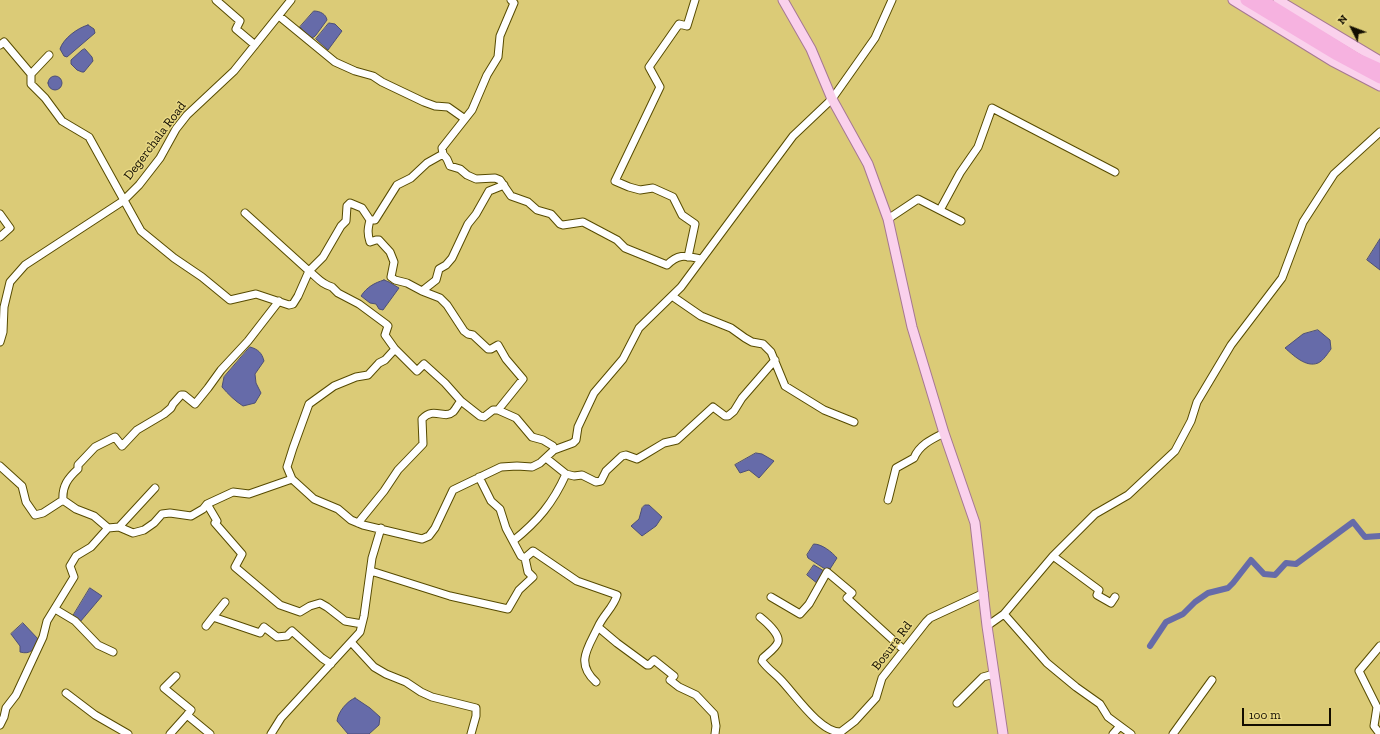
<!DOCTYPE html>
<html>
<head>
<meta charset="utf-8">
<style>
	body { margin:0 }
	#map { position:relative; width:1380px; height:734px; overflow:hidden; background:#dbcb77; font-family:"Zilla Slab",serif }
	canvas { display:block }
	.north { position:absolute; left:1332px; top:8px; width:40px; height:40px; -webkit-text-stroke:3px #e8d884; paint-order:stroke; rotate:312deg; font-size:11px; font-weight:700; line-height:16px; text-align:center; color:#120d00 }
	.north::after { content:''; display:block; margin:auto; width:14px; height:18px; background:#120d00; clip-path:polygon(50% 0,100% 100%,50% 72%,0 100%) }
	.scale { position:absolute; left:1242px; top:708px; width:89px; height:18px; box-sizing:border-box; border:2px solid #120d00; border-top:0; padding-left:5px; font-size:12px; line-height:14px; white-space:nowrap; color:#120d00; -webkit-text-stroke:3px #e8d884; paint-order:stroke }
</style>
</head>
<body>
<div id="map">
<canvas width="1380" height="734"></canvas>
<div class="north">N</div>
<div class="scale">100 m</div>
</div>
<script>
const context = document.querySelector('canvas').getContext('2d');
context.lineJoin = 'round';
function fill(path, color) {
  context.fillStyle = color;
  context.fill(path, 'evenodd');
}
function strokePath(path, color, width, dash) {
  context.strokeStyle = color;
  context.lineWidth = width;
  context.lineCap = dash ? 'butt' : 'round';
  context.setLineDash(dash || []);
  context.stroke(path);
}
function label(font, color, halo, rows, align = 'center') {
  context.font = font + ' "Zilla Slab",serif';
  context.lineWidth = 3;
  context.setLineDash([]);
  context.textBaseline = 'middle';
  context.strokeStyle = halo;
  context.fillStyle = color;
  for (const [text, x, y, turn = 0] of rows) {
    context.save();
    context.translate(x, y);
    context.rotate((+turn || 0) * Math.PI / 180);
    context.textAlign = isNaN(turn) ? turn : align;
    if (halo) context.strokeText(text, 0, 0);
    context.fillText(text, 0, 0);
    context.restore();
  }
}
const water = new Path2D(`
	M314 11C320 11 326 14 327 20L316 35 314 37 310 38 300 27Z
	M329 23 335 24 342 31 328 50 316 39Z
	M88 25 94 29 95 33 67 57 64 56 60 49C63 39 77 28 88 25Z
	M85 49 92 57 93 61 84 72H82L77 70 71 64V60L82 50Z
	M48 83a7 7 0 1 1 14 0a7 7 0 1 1-14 0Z
	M1380 239V270L1367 260Z
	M384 280 389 282 399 288 383 310 379 309 376 304 370 303 361 296C367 287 374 283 384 280Z
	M1318 330 1330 340 1331 349C1328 353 1323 361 1318 363 1306 368 1293 355 1285 348L1303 334Z
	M250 347C258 349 262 353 264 361L255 374 256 383 261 393 255 403 243 406C235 401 228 394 222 387L224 377Z
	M756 453 762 454 774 461 759 478 749 470 740 473 735 465Z
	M645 505H649L662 517 656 526 642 536 631 526 639 519 642 508Z
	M814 544C822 544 832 552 837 558L830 569H825L808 558 807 555Z
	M814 565 824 571 818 584 807 575Z
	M90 588 102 596 80 622 73 616Z
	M23 623 39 640C34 649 31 655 20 652V646L11 634Z
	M355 698 370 708 380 717 379 725 369 734H348L337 721C338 712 347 701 355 698Z`);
fill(water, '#666ba9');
strokePath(water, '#4d4f76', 1);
strokePath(new Path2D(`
	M1150 646 1166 622 1183 614 1195 602 1208 593 1228 588 1233 583 1251 560 1264 574 1275 575 1286 563 1296 564 1353 522 1365 537 1380 536`), '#666ba9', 6);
const minor = new Path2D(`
	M216 0 240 21 236 29 255 45
	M279 16 335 62 355 71 373 76 382 82 424 102 435 106 448 107 465 119
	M0 45 4 42 31 74V84L45 98 62 121 89 137 141 231 174 258 202 277 230 300 256 294 289 305 293 304 298 296 309 271 245 213
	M31 74 49 55
	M443 154 447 159 450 166 460 169 467 175 476 179 495 178 500 180 511 196 528 202 537 210 551 214 560 224 563 225 583 222 617 240 625 248 667 265C679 253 686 256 701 259
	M940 210 960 173 978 147 992 108 1115 172
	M0 214 10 228 0 237
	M888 219 918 199 961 221
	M370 220C368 228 367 233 370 242L376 240H379L390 252 394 262 391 277 395 280 407 283 422 291 436 280 439 269 446 265 452 258 468 224 476 214 489 191 504 185
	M688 257 695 224 682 215 673 197 653 188 640 190 629 187 615 181 660 87 649 67 679 24 687 26 695 0
	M422 291 440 298 447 305 464 331 468 334 473 335 488 349H491L498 345 506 359 523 379 498 410 516 418 532 437 543 440 553 446 554 450
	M672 296 701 316 731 328 745 338 752 342 763 344 771 352 785 386 824 410 854 422
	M0 342 3 332 4 307 10 282 25 265 123 201 139 185 160 158 176 129 187 115 234 71 291 0
	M395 349 385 335 388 326 386 324 359 304 338 293 332 287C321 284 318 278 309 271L323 257 341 226 346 221 347 206 350 203 362 208 370 220H375L397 185 411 178 427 163 443 154 442 148 472 110 487 75 498 57 500 36 514 3 511 0
	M546 458 566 474 574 476 582 475 596 482 601 481 606 471 622 456 626 455 637 459 644 455 664 443 677 440 713 407 725 416H728L734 411 742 398 775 360
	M0 466 22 486 26 502 35 515 43 513 63 500 76 509 94 516 108 528
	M479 477 491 501 500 509 506 528 521 556 525 558 533 551 577 581 617 595C614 607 603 615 598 627L617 643 647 665H649L654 660 674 676 670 680 679 687 696 695 714 714 716 726 715 734
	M292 479 287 467 293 448 309 404 334 386 356 377 368 375 379 363 385 360 395 349 417 371 424 364 445 383 461 401 480 416 484 417 493 410H498
	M63 500C62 486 68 478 78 469V465L95 447 115 437 122 446 137 430 164 414 171 408 173 404 181 395H184L195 404 208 388 221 370 248 341 279 301
	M888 500 896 468 914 458C919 445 932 439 944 433
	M207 504 217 521 215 523 242 554 235 567 280 605 300 612 310 606 320 603 327 607 345 621 362 624
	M358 523 384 491 398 470 423 444 422 419C434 406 444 420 453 412 456 409 458 404 461 401
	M119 527 155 488
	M513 541C538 521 553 503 566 474
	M1053 556 1099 590 1097 595 1111 603 1115 597
	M371 571 450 596 508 609 519 590 533 577 528 572 525 558
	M771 597 800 614 809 604 827 572 852 593 847 598 904 650
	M225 602 213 617 260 633 264 627 277 637 287 636 292 631 322 658 331 664
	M55 609 75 621 98 645 113 652
	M1004 614 1047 663 1076 687 1100 704 1108 717 1131 734
	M760 617C765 621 780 634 778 642 776 648 767 654 763 658L762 661C767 668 774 673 780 679 794 693 820 733 841 732
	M206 626 213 617
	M987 626 1004 614 1053 556 1095 514 1128 495 1175 451 1191 421 1197 402 1231 345 1282 278 1303 222 1334 174 1380 132
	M351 642 374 667 386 674 406 682 421 692 432 697 476 708V716L471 734
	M176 676 164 688 191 710 187 715 210 734
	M596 682C575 663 588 648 598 627
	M66 693 95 715 128 734
	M957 703 983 677 994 674
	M0 725 4 717 6 708 16 695 43 637 47 621 74 577 70 566 76 556 91 547 108 528 119 527 133 533 144 530 154 523 162 514 170 513 191 516 203 509 207 504 233 492 249 494 292 479 314 499 338 509 351 520 363 525 422 539 429 536 435 528 453 490 501 467 517 466 532 467 540 463 554 450 573 443 576 440 578 427 594 393 623 359 639 328 681 287 793 136 832 99 875 38 892 0
	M170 734 187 715
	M271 734 281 718 360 632 364 616 372 558 381 528
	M838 734 855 721 876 698 882 678 926 622 930 618 984 593
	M1113 734 1120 726
	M1173 734 1212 680
	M1380 734 1374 726 1377 707 1359 671 1380 646`);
const major = new Path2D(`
	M783 0 811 49 832 99 868 164 888 219 912 327 944 433 975 523 987 626 1003 734
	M1233 0 1332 61 1380 86
	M1278 0 1380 61`);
const highway = new Path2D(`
	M1246 0 1337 55 1380 78
	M1262 0 1358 59 1380 69`);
strokePath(minor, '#574b01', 9);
strokePath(major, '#a67892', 11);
strokePath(highway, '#a67892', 13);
strokePath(minor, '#fff', 7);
strokePath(major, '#fad1ec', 9);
strokePath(highway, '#f6b2e0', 11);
label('13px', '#120d00', '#e8d884', [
	["Degerchala Road",155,141,-53],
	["Bosura Rd",892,646,-53]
]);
</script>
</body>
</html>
